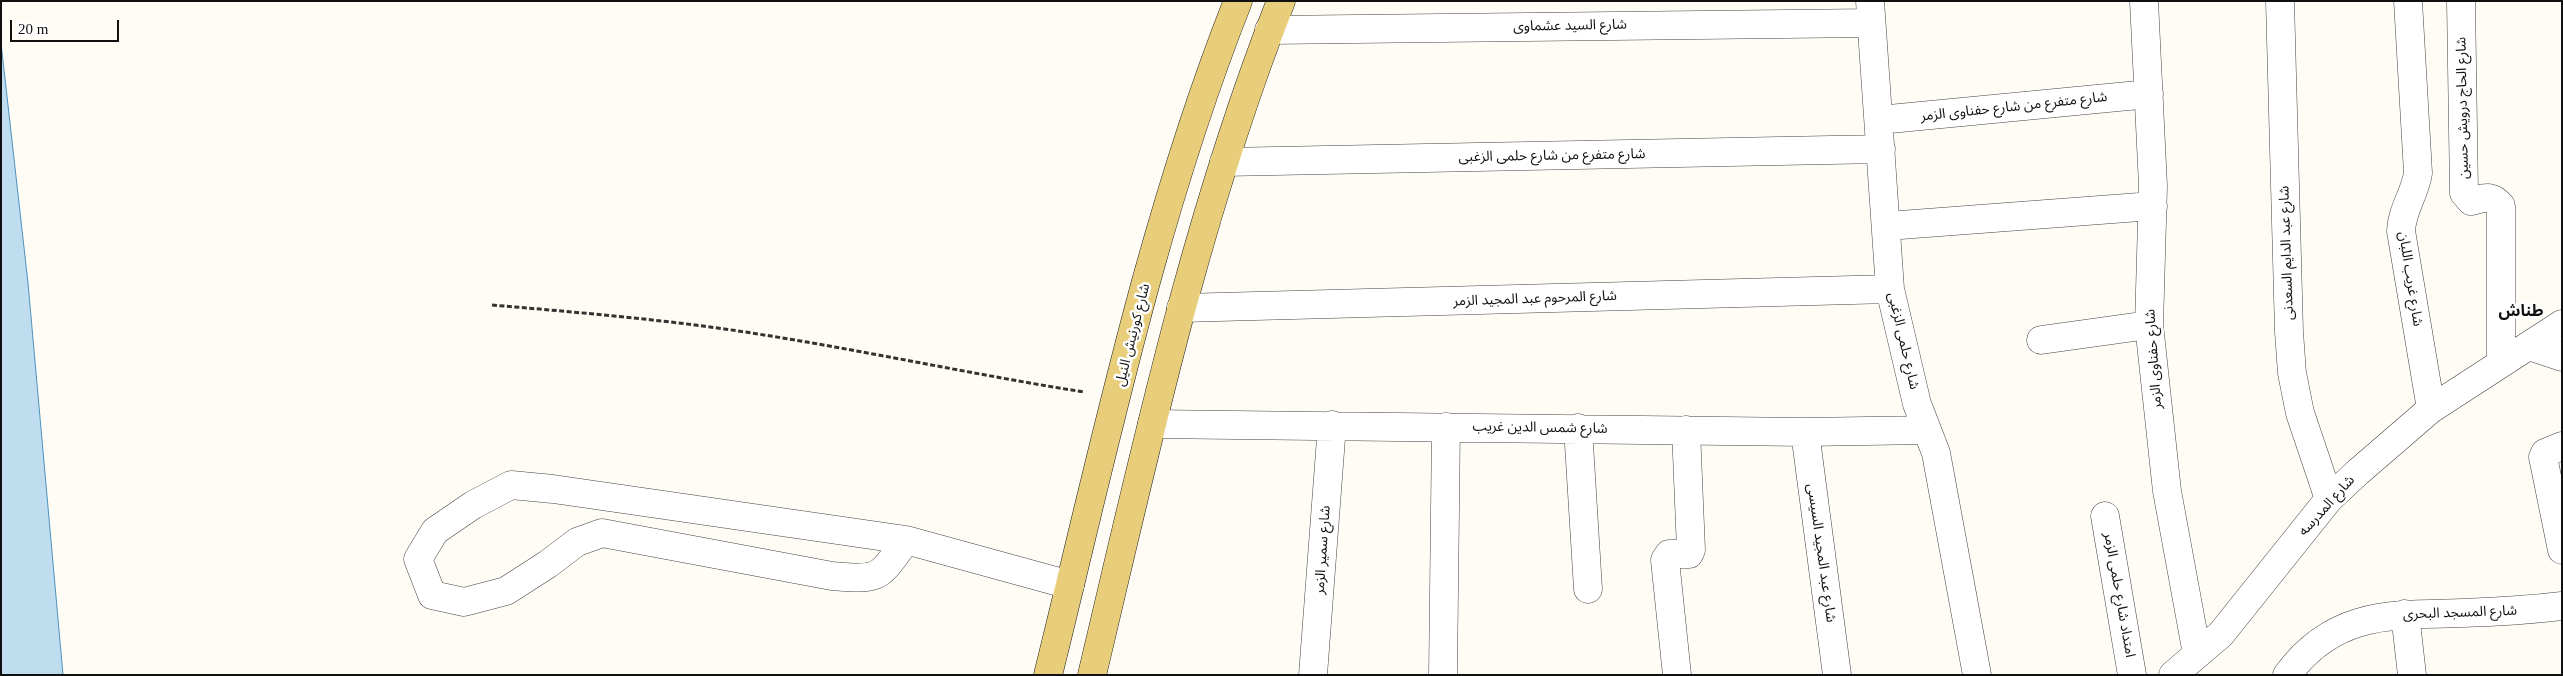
<!DOCTYPE html>
<html>
<head>
<meta charset="utf-8">
<style>
	body { margin:0 }
	#map { position:relative; width:2563px; height:676px; overflow:hidden; background:#fefcf4; font-family:"Times New Roman",serif }
	canvas { display:block }
	.frame { position:absolute; inset:0; border:2px solid #101010; pointer-events:none }
	.scale { position:absolute; left:10px; top:20px; width:109px; height:22px; box-sizing:border-box; border:2px solid #101010; border-top:0; padding-left:6px; font-size:15px; line-height:18px; white-space:nowrap; color:#101010; -webkit-text-stroke:4px #fff; paint-order:stroke }
</style>
</head>
<body>
<div id="map">
<canvas width="2563" height="676"></canvas>
<div class="frame"></div>
<div class="scale">20 m</div>
</div>
<script>
const context = document.querySelector('canvas').getContext('2d');
context.lineJoin = 'round';
function fill(path, color) {
  context.fillStyle = color;
  context.fill(path, 'evenodd');
}
function strokePath(path, color, width, dash) {
  context.strokeStyle = color;
  context.lineWidth = width;
  context.lineCap = dash ? 'butt' : 'round';
  context.setLineDash(dash || []);
  context.stroke(path);
}
function label(font, color, halo, rows, align = 'center') {
  context.font = font + ' "Times New Roman","Noto Sans Arabic",serif';
  context.lineWidth = 5;
  context.setLineDash([]);
  context.textBaseline = 'middle';
  context.strokeStyle = halo;
  context.fillStyle = color;
  for (const [text, x, y, turn = 0] of rows) {
    context.save();
    context.translate(x, y);
    context.rotate((+turn || 0) * Math.PI / 180);
    context.textAlign = isNaN(turn) ? turn : align;
    if (halo) context.strokeText(text, 0, 0);
    context.fillText(text, 0, 0);
    context.restore();
  }
}
const water = new Path2D(`
	M1 43 28 283 63 675H1Z`);
fill(water, '#bfddef');
strokePath(water, '#4e91be', 1);
const minor = new Path2D(`
	M1870 1 1890 289 1917 404 1936 453 1977 675
	M2144 1 2153 186 2149 325 2167 491 2197 654
	M2280 1 2289 332 2292 373 2300 413 2329 499
	M2408 1 2418 173C2415 194 2402 209 2401 231L2431 409
	M2461 1 2464 193 2471 201C2484 198 2492 194 2501 206V362
	M1269 30 1871 23
	M1879 120 2149 94
	M1224 162 1881 149
	M1887 226 2153 206
	M1181 308 1890 289
	M2041 340 2149 325
	M2529 346 2562 357
	M1152 424 1805 432 1927 430
	M1578 428 1588 589
	M1805 432 1837 675
	M2562 446 2545 453 2543 457 2562 550
	M2105 516 2132 675
	M906 540C878 579 881 580 832 576L602 533 577 542 548 564 506 591 464 602 432 595 418 559 435 531 473 505 511 485 553 489 906 540 1070 585
	M2405 614 2412 675
	M1313 675 1332 425
	M1443 675 1446 427
	M1677 675 1665 560 1669 554H1689L1691 550 1686 430
	M2173 675 2221 634 2329 499 2358 472 2431 409 2562 324
	M2287 675C2334 611 2391 615 2462 613 2496 612 2529 610 2562 606`);
const major = new Path2D(`
	M1048 675C1104 449 1152 218 1238 1
	M1092 675C1146 448 1195 219 1281 1`);
strokePath(minor, '#434343', 29);
strokePath(major, '#212121', 29);
strokePath(new Path2D(`
	M492 305C562 311 633 317 703 326 831 343 957 372 1084 392`), '#323232', 3, [5, 2.5]);
strokePath(minor, '#fff', 28);
strokePath(major, '#e8ce7a', 28);
label('14px', '#101010', '#fff', [
	["شارع السيد عشماوى",1570,26,-1],
	["شارع متفرع من شارع حفناوى الزمر",2014,107,-6],
	["شارع الحاج درويش حسين",2463,108,-91],
	["شارع متفرع من شارع حلمى الزغبى",1552,156,-1],
	["شارع عبد الدايم السعدنى",2287,253,-92],
	["شارع غريب اللبان",2410,279,81],
	["شارع المرحوم عبد المجيد الزمر",1535,299,-2],
	["شارع كورنيش النيل",1133,335,-76],
	["شارع حلمى الزغبى",1903,341,77],
	["شارع حفناوى الزمر",2154,359,-94],
	["شارع شمس الدين غريب",1540,428,1],
	["شارع المدرسه",2327,506,-48],
	["شارع سمير الزمر",1323,550,-86],
	["شارع عبد المجيد السيسى",1821,553,82],
	["امتداد شارع حلمى الزمر",2119,595,80],
	["شارع المسجد البحرى",2460,613,-2]
]);
label('bold 16px', '#101010', '#fff', [
	["طناش",2521,312]
]);
</script>
</body>
</html>
